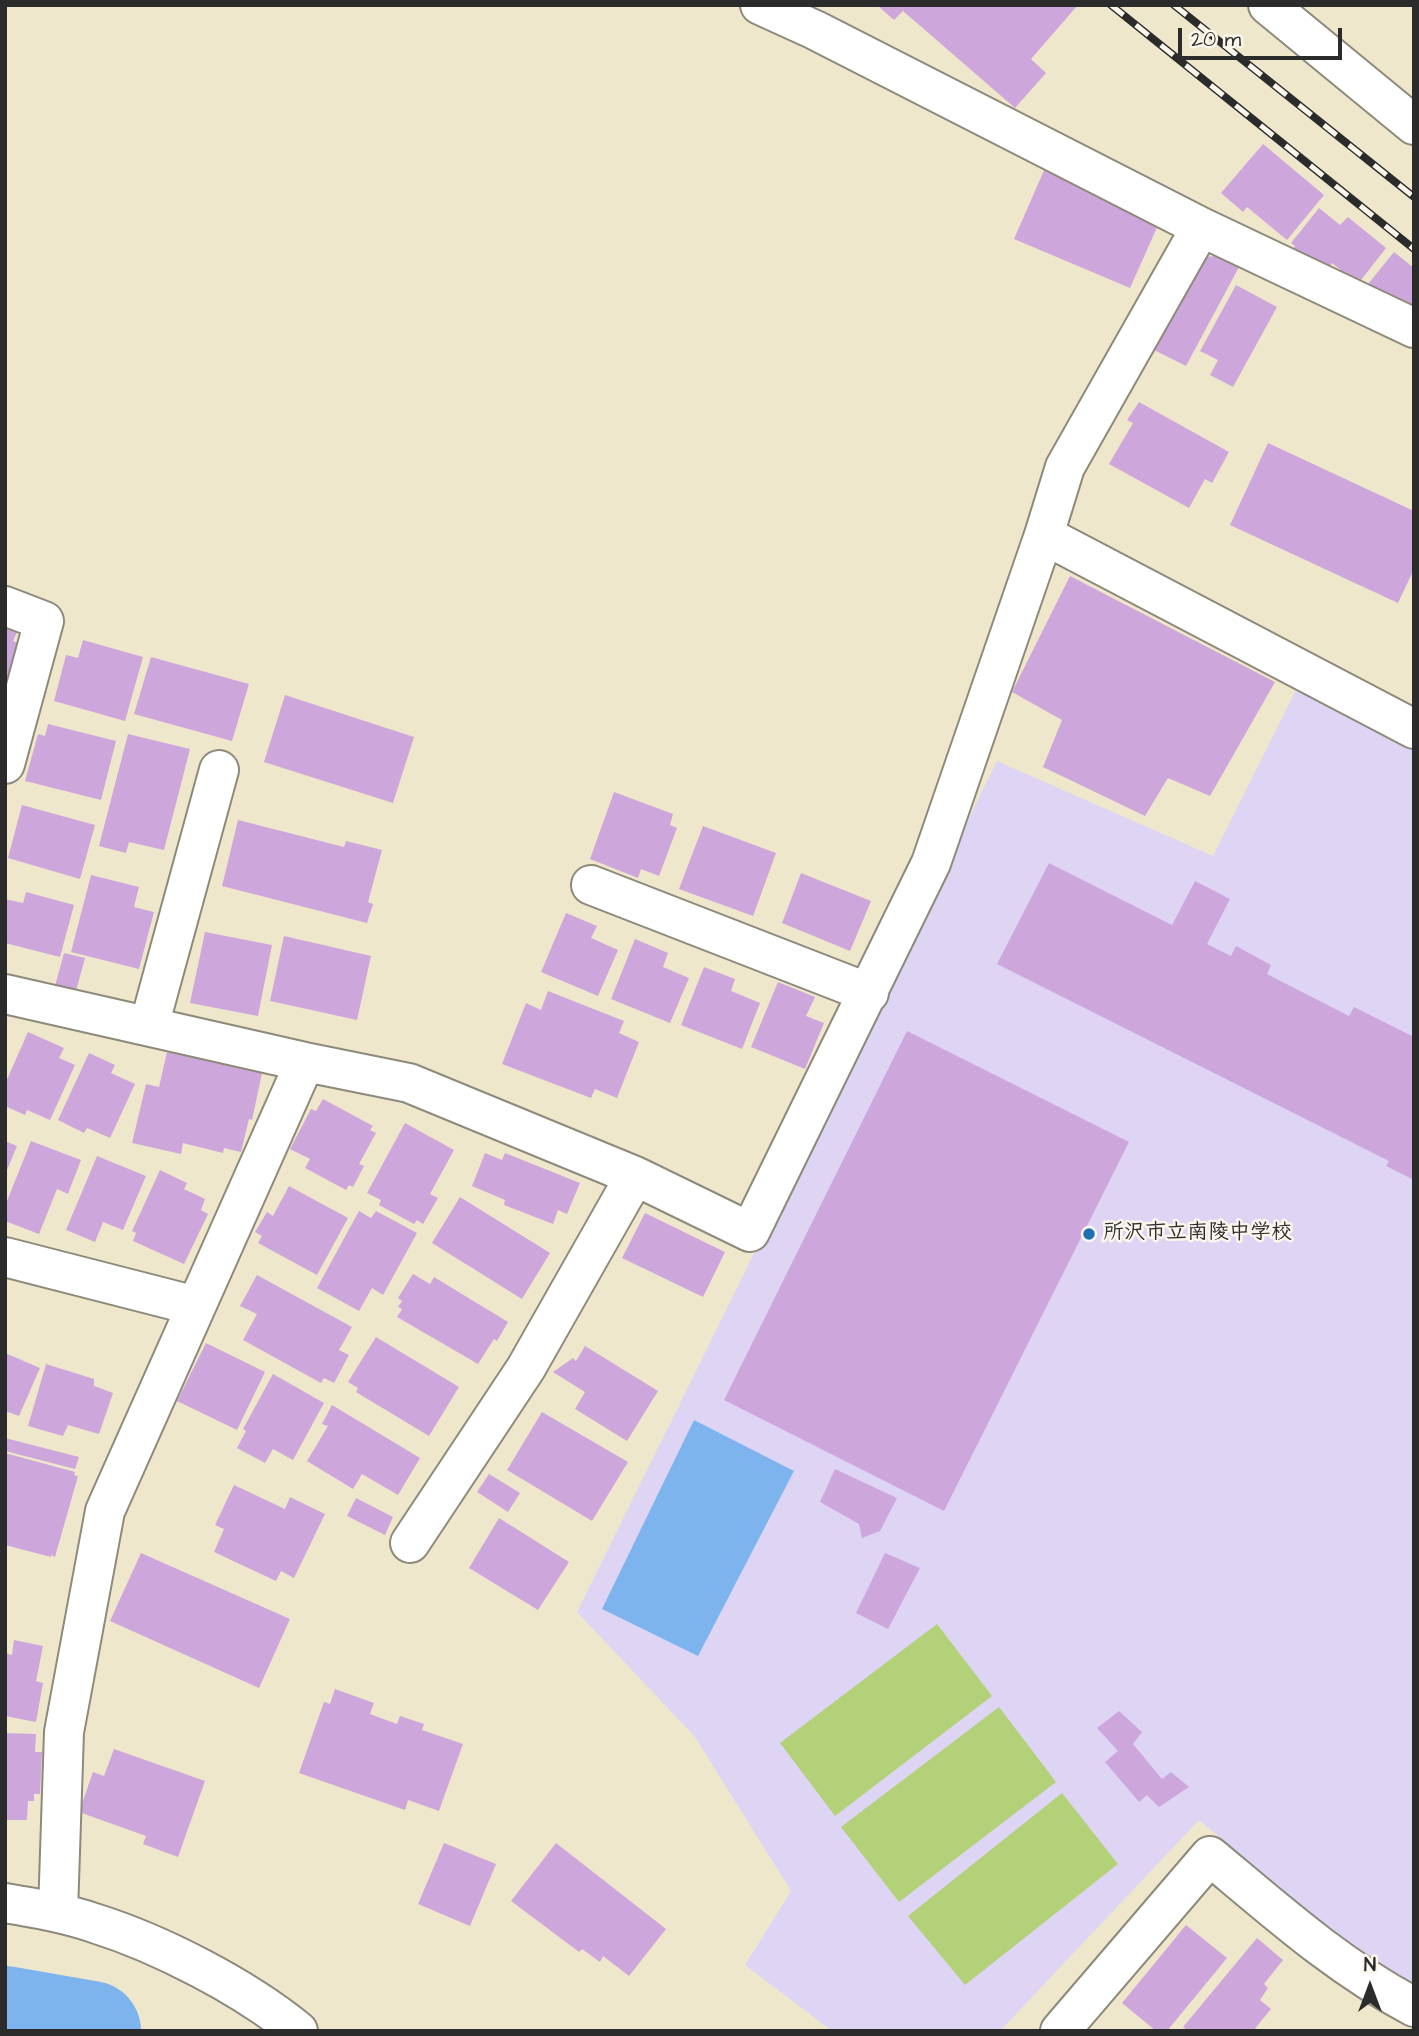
<!DOCTYPE html>
<html>
<head>
<meta charset="utf-8">
<style>
	body { margin:0 }
	#map { position:relative; width:1419px; height:2036px; overflow:hidden; background:#efe7cb; font-family:"Architects Daughter",sans-serif }
	canvas { display:block }
	.frame { position:absolute; inset:0; border:7px solid #2b2b2b; pointer-events:none }
	.north { position:absolute; left:1335px; top:1952px; width:70px; height:70px; -webkit-text-stroke:5px #fbf7ec; paint-order:stroke; rotate:0deg; font-size:19px; font-weight:700; line-height:28px; text-align:center; color:#2b2b2b }
	.north::after { content:''; display:block; margin:auto; width:24px; height:32px; background:#2b2b2b; clip-path:polygon(50% 0,100% 100%,50% 72%,0 100%) }
	.scale { position:absolute; left:1178px; top:28px; width:164px; height:32px; box-sizing:border-box; border:4px solid #2b2b2b; border-top:0; padding-left:9px; font-size:21px; line-height:24px; white-space:nowrap; color:#2b2b2b; -webkit-text-stroke:5px #fbf7ec; paint-order:stroke }
</style>
</head>
<body>
<div id="map">
<canvas width="1419" height="2036"></canvas>
<div class="frame"></div>
<div class="north">N</div>
<div class="scale">20 m</div>
</div>
<script>
const context = document.querySelector('canvas').getContext('2d');
context.lineJoin = 'round';
function fill(path, color) {
  context.fillStyle = color;
  context.fill(path, 'evenodd');
}
function strokePath(path, color, width, dash) {
  context.strokeStyle = color;
  context.lineWidth = width;
  context.lineCap = dash ? 'butt' : 'round';
  context.setLineDash(dash || []);
  context.stroke(path);
}
function label(font, color, halo, rows, align = 'center') {
  context.font = font + ' "Architects Daughter","Klee One",sans-serif';
  context.lineWidth = 5;
  context.setLineDash([]);
  context.textBaseline = 'middle';
  context.strokeStyle = halo;
  context.fillStyle = color;
  for (const [text, x, y, turn = 0] of rows) {
    context.save();
    context.translate(x, y);
    context.rotate((+turn || 0) * Math.PI / 180);
    context.textAlign = isNaN(turn) ? turn : align;
    if (halo) context.strokeText(text, 0, 0);
    context.fillText(text, 0, 0);
    context.restore();
  }
}
fill(new Path2D(`
	M1300 682 1414 739V1983L1383 1968 1308 1911 1199 1820 1000 2031H832L745 1965 791 1891 695 1737 577 1612 997 761 1213 856Z`), '#ded5f5');
fill(new Path2D(`
	M937 1624 992 1696 835 1816 780 1743Z
	M999 1707 1056 1782 899 1902 841 1827Z
	M1062 1793 1118 1864 965 1985 908 1916Z`), '#b2d178');
fill(new Path2D(`
	M694 1420 794 1471 698 1656 602 1609Z`), '#7eb4ed');
strokePath(new Path2D(`
	M5 2016 91 2031`), '#7eb4ed', 100);
fill(new Path2D(`
	M877 5H1078L1031 59 1046 73 1015 108 903 11 894 20Z
	M1263 144 1324 195 1287 240 1247 207 1243 212 1221 193Z
	M1045 168 1092 188 1090 192 1159 223 1130 288 1014 239Z
	M1319 208 1340 225 1348 217 1386 248 1358 284 1332 263 1327 270 1292 251 1295 246 1291 243Z
	M1394 252 1414 268V306L1368 284Z
	M1216 256 1239 267 1186 366 1148 347 1203 257Z
	M1236 285 1277 307 1233 387 1210 375 1218 360 1200 351Z
	M1139 402 1229 452 1212 483 1205 479 1189 508 1109 464 1133 423 1127 420Z
	M1268 443 1414 511V569L1398 603 1230 525Z
	M1070 576 1275 682 1210 796 1168 778 1145 816 1043 767 1062 720 1012 692Z
	M5 625 18 630 13 641 24 646 5 688Z
	M83 640 143 657 125 721 54 701 66 655 78 658Z
	M151 657 249 684 232 741 134 714Z
	M285 695 414 737 393 803 264 762Z
	M48 724 116 741 101 800 25 781 38 734 45 736Z
	M128 734 190 749 164 850 129 842 126 853 99 846Z
	M614 792 673 814 670 825 677 828 659 876 641 869 638 878 590 859Z
	M22 805 95 825 80 879 8 858Z
	M238 820 344 847 346 841 382 850 368 902 373 904 367 923 222 886Z
	M703 826 776 853 753 916 679 889Z
	M1049 863 1172 925 1195 881 1230 899 1207 944 1231 956 1236 946 1271 965 1267 974 1349 1016 1354 1007 1414 1037V1180L1386 1166 1389 1161 997 964Z
	M801 873 871 901 850 951 782 923Z
	M91 875 139 887 134 907 154 912 139 969 71 952Z
	M26 892 74 905 60 957 5 943V899L23 903Z
	M566 913 597 926 591 938 618 950 598 996 541 972Z
	M205 932 272 945 258 1016 190 1003Z
	M284 936 371 956 357 1020 270 1001Z
	M635 939 668 953 663 967 689 978 670 1023 611 999Z
	M64 953 85 958 76 991 55 986Z
	M704 967 735 979 731 991 760 1003 742 1049 681 1025Z
	M778 982 815 997 806 1016 824 1023 805 1069 751 1047Z
	M548 991 624 1021 619 1033 639 1042 617 1098 595 1089 591 1098 502 1064 526 1003 541 1010Z
	M907 1031 1129 1142 944 1511 724 1400Z
	M28 1032 64 1048 59 1058 75 1065 50 1120 27 1110 25 1115 5 1106V1084Z
	M167 1052 262 1073 252 1120 249 1119 241 1152 224 1148 223 1153 183 1143 181 1154 132 1143 146 1084 159 1087Z
	M89 1053 115 1065 111 1073 135 1084 110 1138 87 1128 84 1133 58 1120Z
	M323 1099 373 1126 370 1130 376 1133 359 1164 364 1166 353 1187 349 1185 346 1190 305 1168 310 1159 290 1149 311 1109 316 1111Z
	M405 1123 454 1150 430 1194 438 1198 423 1224 417 1220 414 1224 379 1205 381 1200 367 1193Z
	M5 1141 17 1146 5 1175Z
	M31 1141 81 1160 68 1194 57 1189 39 1234 5 1221V1206Z
	M485 1153 502 1160 505 1153 580 1183 567 1214 558 1210 553 1224 504 1205 505 1200 472 1186Z
	M97 1156 146 1176 123 1230 103 1222 95 1242 66 1230Z
	M160 1170 187 1183 184 1189 205 1199 201 1210 208 1214 184 1264 133 1241 136 1233 132 1231Z
	M289 1186 348 1218 317 1275 258 1243 262 1236 255 1232 267 1212 273 1216Z
	M460 1197 550 1253 522 1299 432 1243Z
	M359 1211 371 1218 376 1211 417 1233 383 1295 372 1288 359 1311 317 1288Z
	M645 1213 725 1252 703 1297 622 1258Z
	M413 1274 430 1284 434 1277 508 1322 497 1341 494 1339 478 1364 397 1317 402 1309 398 1307 402 1301 398 1298Z
	M257 1275 352 1327 339 1350 349 1355 334 1383 324 1378 321 1383 243 1340 257 1314 240 1306Z
	M376 1337 459 1387 429 1436 356 1392 358 1388 348 1382Z
	M206 1343 265 1372 237 1430 177 1401Z
	M585 1346 658 1391 627 1441 575 1409 585 1392 553 1372 573 1358 576 1361Z
	M5 1353 40 1368 19 1416 5 1411Z
	M46 1364 94 1379V1386L113 1393 99 1434 68 1425 63 1436 28 1426Z
	M273 1374 324 1403 293 1460 273 1449 265 1463 237 1448 246 1431 243 1429Z
	M332 1405 420 1458 398 1495 362 1474 353 1489 307 1461 328 1426 322 1424Z
	M542 1412 628 1462 592 1521 507 1470Z
	M5 1438 79 1457 75 1469 5 1451Z
	M5 1453 75 1472 74 1475 78 1476 55 1557 51 1555V1557L5 1545Z
	M835 1469 897 1498 880 1531 862 1538 859 1524 820 1502Z
	M489 1474 520 1493 508 1512 477 1492Z
	M234 1485 285 1509 290 1497 325 1514 294 1578 281 1571 276 1581 214 1552 224 1529 215 1525Z
	M356 1498 393 1517 385 1535 347 1516Z
	M499 1518 569 1562 538 1610 469 1568Z
	M141 1553 290 1619 259 1688 110 1621Z
	M885 1553 920 1568 888 1629 856 1613Z
	M14 1640 43 1646 36 1681 43 1683 36 1722 5 1716V1653L12 1655Z
	M335 1689 374 1703 370 1714 397 1724 400 1716 424 1724 422 1730 463 1744 439 1811 408 1800 405 1810 299 1773 324 1702 330 1704Z
	M1119 1711 1142 1732 1133 1744 1162 1779 1171 1772 1189 1787 1159 1807 1147 1795 1139 1802 1105 1762 1118 1751 1097 1728Z
	M5 1733 36 1734 35 1752H42L40 1794H34V1801H28L27 1820H5Z
	M114 1749 205 1781 178 1857 143 1844 146 1836 79 1812 93 1772 104 1776Z
	M444 1843 496 1864 470 1926 418 1904Z
	M556 1843 666 1929 629 1976 603 1956 600 1962 582 1949 579 1952 511 1901Z
	M1186 1925 1227 1958 1167 2031H1156L1122 2003Z
	M1257 1938 1283 1960 1264 1984 1268 1988 1260 2000 1271 2009 1253 2031H1188L1183 2027Z`), '#cda7db');
const minor = new Path2D(`
	M760 5 815 30 1201 227 1414 328
	M1268 5 1414 125
	M1044 535 1065 467 1201 227
	M5 606 44 621 5 764
	M591 885 869 993
	M5 994 305 1062 409 1083 635 1176 750 1232 931 863 1044 535 1414 729
	M149 1026 219 770
	M5 1257 196 1306
	M410 1543 526 1368 635 1176
	M5 1903C35 1908 65 1913 94 1923 161 1944 244 1987 298 2031
	M58 1912 64 1732 105 1511 305 1062
	M1060 2031 1210 1856C1276 1911 1337 1966 1414 2007`);
strokePath(minor, '#8d897b', 42);
strokePath(minor, '#fff', 38);
const rail = new Path2D(`
	M1111 5 1414 249
	M1174 5 1414 197`);
strokePath(rail, '#2b2b2b', 8);
strokePath(rail, '#fbf7ec', 5, [16]);
for (const [x, y, r, color] of [
	[1089,1234,7,"#1f6fb2"]
]) {
  const dot = new Path2D();
  dot.arc(x, y, r, 0, 2 * Math.PI);
  context.fillStyle = color;
  context.fill(dot);
  strokePath(dot, '#fbf7ec', 2.5);
}
label('bold 21px', '#2b2b2b', '#fbf7ec', [
	["所沢市立南陵中学校",1103,1234]
], 'left');
</script>
</body>
</html>
